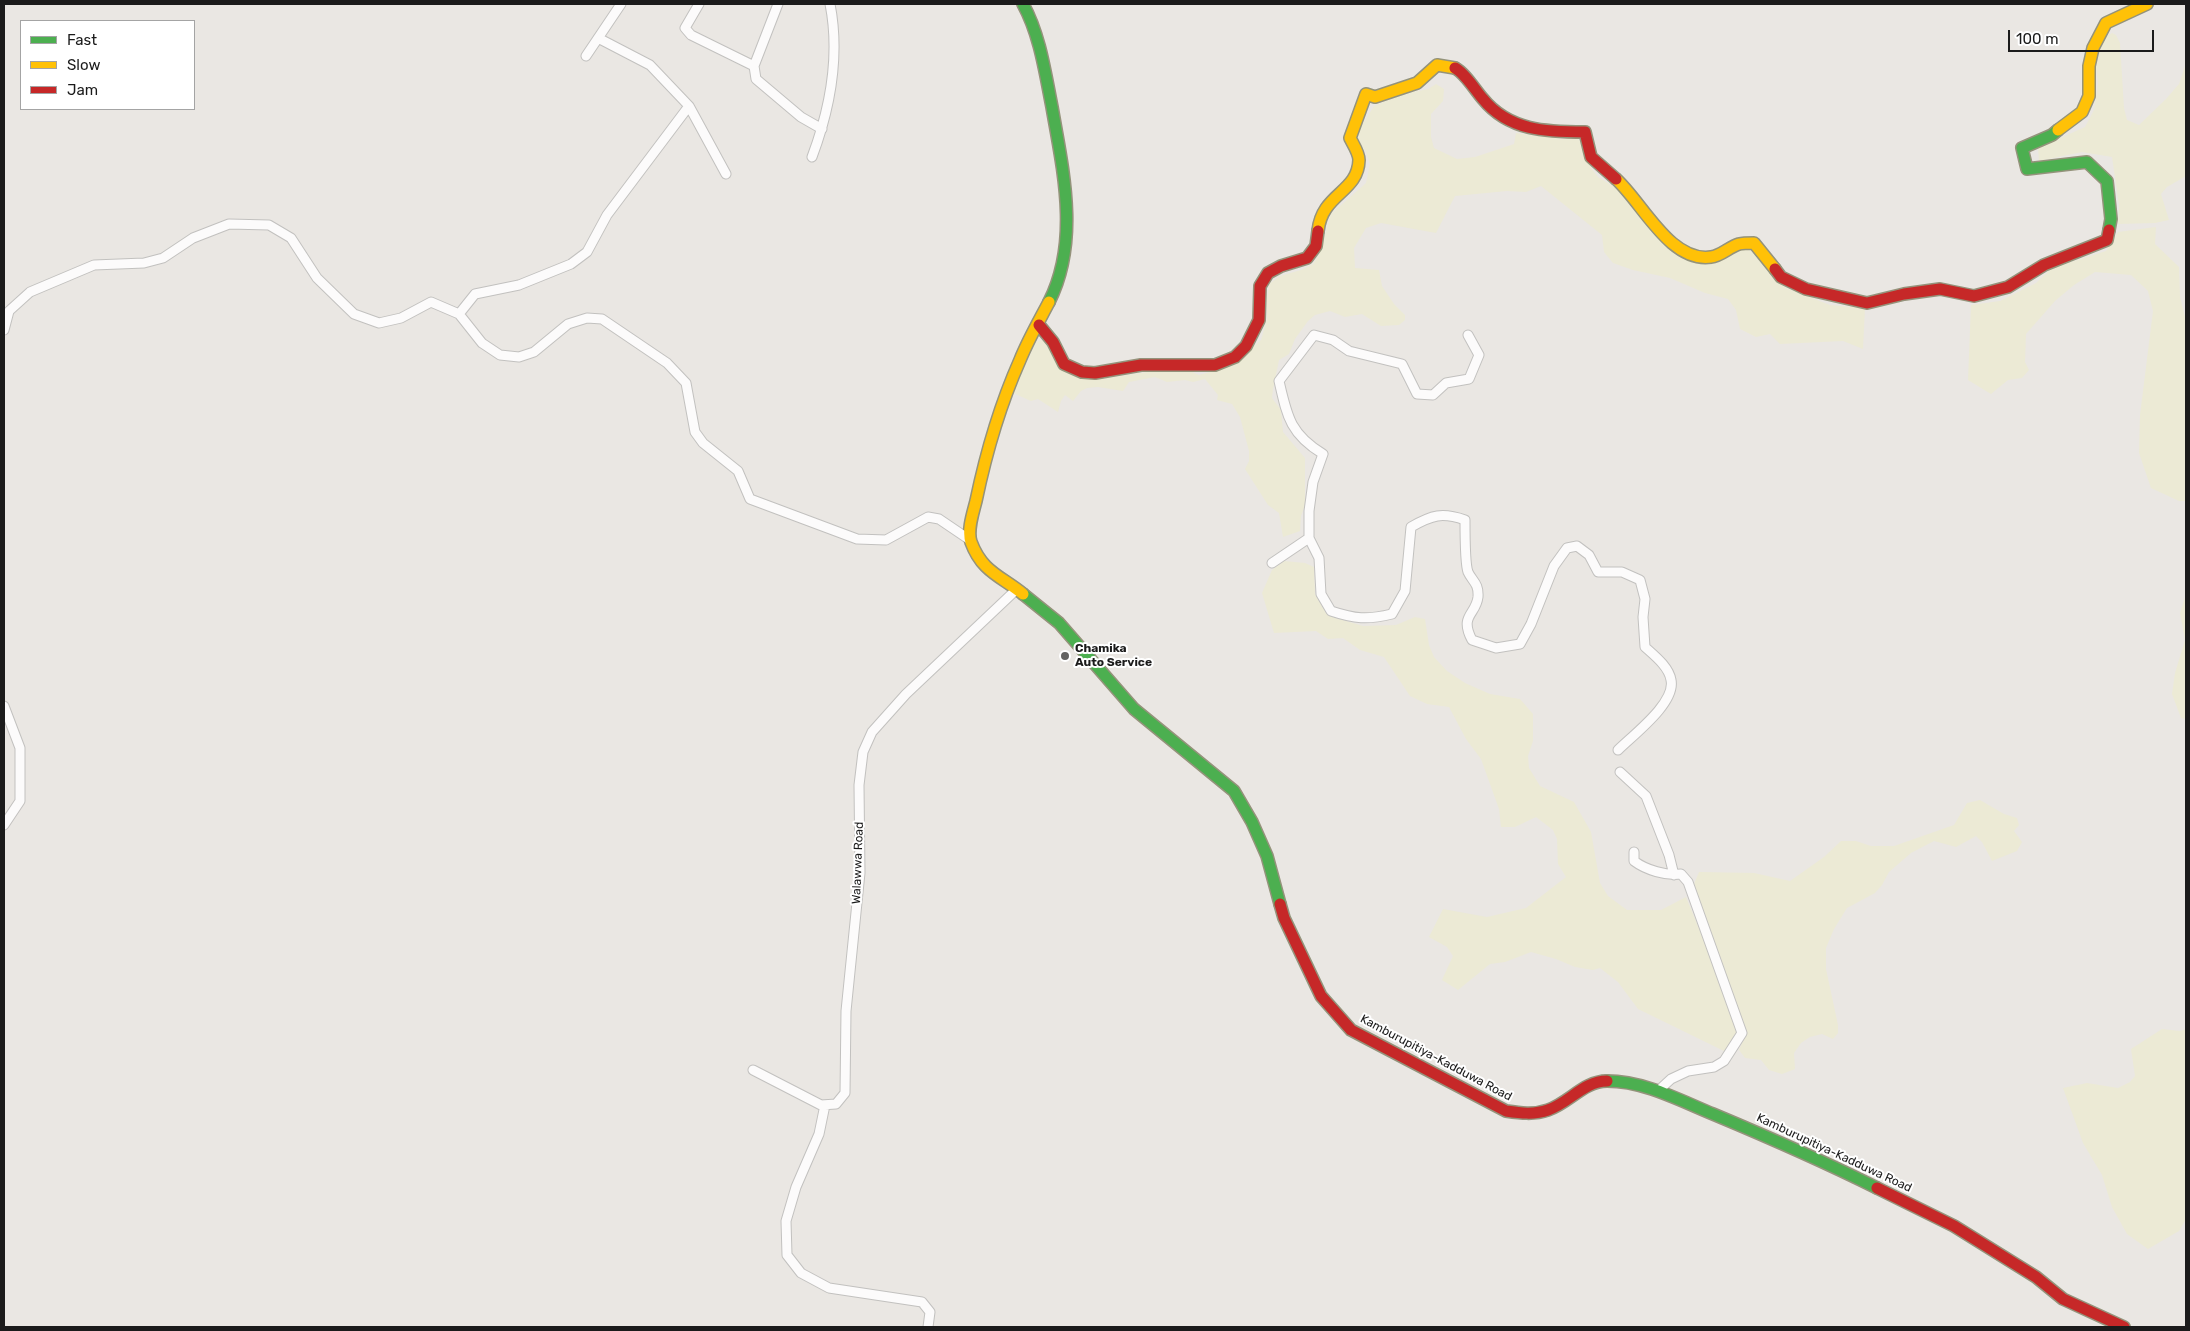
<!DOCTYPE html>
<html>
<head>
<meta charset="utf-8">
<style>
	body { margin:0 }
	#map { position:relative; width:2190px; height:1331px; overflow:hidden; background:#eae7e3; font-family:Rubik,sans-serif }
	canvas { display:block }
	.frame { position:absolute; inset:0; border:5px solid #1b1b1b; pointer-events:none }
	.legend { position:absolute; left:20px; top:20px; width:175px; height:90px; box-sizing:border-box; background:#fff; border:1px solid #a4a4a4; margin:0; padding:6px 9px; list-style:none; font-size:15px; color:#1b1b1b }
	.legend li { display:flex; align-items:center; gap:10px; height:25px }
	.legend b { width:25px; border:1px solid #a4a4a4 }
	.scale { position:absolute; left:2008px; top:30px; width:146px; height:22px; box-sizing:border-box; border:2px solid #1b1b1b; border-top:0; padding-left:6px; font-size:15px; line-height:18px; white-space:nowrap; color:#1b1b1b; -webkit-text-stroke:4px #fff; paint-order:stroke }
</style>
</head>
<body>
<div id="map">
<canvas width="2190" height="1331"></canvas>
<div class="frame"></div>
<ul class="legend">
<li><b style="height:6px;background:#4caf50"></b>Fast</li>
<li><b style="height:6px;background:#ffc107"></b>Slow</li>
<li><b style="height:6px;background:#c62828"></b>Jam</li>
</ul>
<div class="scale">100 m</div>
</div>
<script>
const context = document.querySelector('canvas').getContext('2d');
context.lineJoin = 'round';
function fill(path, color) {
  context.fillStyle = color;
  context.fill(path, 'evenodd');
}
function strokePath(path, color, width, dash) {
  context.strokeStyle = color;
  context.lineWidth = width;
  context.lineCap = dash ? 'butt' : 'round';
  context.setLineDash(dash || []);
  context.stroke(path);
}
function label(font, color, halo, rows, align = 'center') {
  context.font = font + ' Rubik,sans-serif';
  context.lineWidth = 4;
  context.setLineDash([]);
  context.textBaseline = 'middle';
  context.strokeStyle = halo;
  context.fillStyle = color;
  for (const [text, x, y, turn = 0] of rows) {
    context.save();
    context.translate(x, y);
    context.rotate((+turn || 0) * Math.PI / 180);
    context.textAlign = isNaN(turn) ? turn : align;
    if (halo) context.strokeText(text, 0, 0);
    context.fillText(text, 0, 0);
    context.restore();
  }
}
fill(new Path2D(`
	M2112 33 2116 35 2120 43 2124 108 2127 120 2139 125 2166 99 2179 84 2186 63V176L2167 187 2161 194 2169 220 2155 223 2118 224 2119 206 2112 157 2082 152 2039 161 2038 148 2085 127 2094 110 2098 83 2096 67 2100 51 2104 38Z
	M1436 84 1444 89 1443 101 1431 114V137L1434 148 1457 159 1475 157 1514 144 1516 133 1562 139H1578L1584 145 1591 168 1598 177 1621 191 1703 261 1738 249H1747L1755 254 1772 276 1786 288 1830 305 1865 308 1863 349 1843 341 1780 344 1770 334 1756 337 1740 329 1736 310 1728 299 1705 293 1670 278 1633 270 1613 263 1604 252 1602 235 1541 186 1526 192 1507 191 1455 196 1436 233 1381 223 1366 228 1354 248 1355 268 1379 270 1382 286 1394 304 1405 315V320L1399 325 1381 326 1362 314 1345 317 1330 311 1315 315 1308 321 1295 339 1289 354 1279 360 1273 389 1272 398 1281 410 1283 432 1305 458V505L1301 516 1300 531 1283 537 1279 513 1268 505 1245 469 1249 461V451L1240 417 1232 404 1217 400 1218 395 1205 379 1193 382 1185 380 1167 382 1155 377 1129 382 1123 391 1098 387 1087 388 1081 391 1073 401 1065 395 1061 401 1058 412 1038 399 1031 401 1013 393 1036 342 1042 340 1067 370 1077 377 1089 379H1102L1153 371H1190L1199 375 1232 366 1261 340 1267 319V300L1269 284 1280 276 1301 270 1313 264 1319 255 1331 214 1366 183 1370 164 1366 152 1359 141 1357 133 1374 106 1404 94 1428 89Z
	M2156 227 2155 244 2179 267 2180 297 2186 321V501H2179L2151 488 2139 453 2140 415 2153 311 2148 291 2131 275 2095 272 2074 285 2055 301 2026 334 2025 362 2029 370 2022 378 2008 380 1991 394 1968 380 1971 305 2000 301 2036 283 2052 268 2106 251 2118 232Z
	M1284 561 1305 563 1314 567 1315 594 1323 608 1336 618 1363 626 1396 625 1415 617 1425 619 1429 645 1434 657 1447 671 1465 683 1490 694 1520 699 1533 714V741L1528 756 1529 768 1540 786 1574 802 1591 832 1600 883 1608 896 1627 910H1661L1686 897 1716 970 1739 1034 1726 1052 1638 1009 1618 982 1600 968 1593 970 1575 967 1556 959 1531 952 1505 962 1490 964 1458 990 1442 980 1453 956 1447 947 1429 937 1443 909 1487 917 1526 908 1566 877 1558 864 1557 839 1553 830 1536 817 1515 827H1501L1499 809 1481 759 1466 739 1449 707 1427 704 1410 696 1384 657 1360 650 1343 638 1328 639 1316 631 1274 633 1262 593 1272 570Z
	M2186 594V719L2181 718 2172 694 2175 673 2185 640 2180 613Z
	M1980 800 2004 814 2017 818 2019 825 2014 831 2022 842 2017 851 1992 861 1982 842 1976 836 1956 847 1934 841 1911 853 1889 872 1882 885 1875 893 1847 908 1834 929 1826 948V969L1838 1025V1033L1833 1039 1822 1034 1810 1037 1801 1043 1794 1053 1795 1069 1782 1074 1769 1070 1761 1060 1745 1058 1739 1050 1745 1036 1743 1022 1697 900 1694 884 1699 872 1754 873 1790 881 1824 857 1841 841H1856L1871 846H1894L1954 825 1967 803Z
	M2162 1029 2180 1031 2186 1029V1219L2179 1231 2148 1249 2127 1234 2112 1207 2102 1175 2083 1143 2063 1088 2087 1083 2118 1088 2130 1082 2135 1076 2131 1049Z`), '#ecead5');
const street = new Path2D(`
	M699 4 685 28 691 35 754 66
	M778 4 754 66 756 79 801 117 822 129
	M598 38 650 65 689 106 726 174
	M586 56 621 4
	M812 157C830 109 840 55 830 4
	M459 314 475 294 519 285 571 264 587 252 607 215 689 106
	M4 330 9 311 30 292 94 265 144 263 163 258 193 238 229 224 269 225 291 238 317 278 354 314 379 323 401 318 431 302 459 314 482 343 500 355 519 357 534 352 568 324 587 318 602 319 667 363 686 383 695 432 703 443 738 471 750 499 857 539 886 540 928 517 939 519 970 540
	M1468 335 1479 355 1469 379 1446 383 1433 395 1417 394 1402 364 1349 351 1333 340 1314 335 1279 381C1287 416 1290 434 1323 454L1313 482 1309 511V538L1319 558 1321 594 1331 611C1355 619 1367 620 1392 614L1405 591 1411 527C1432 515 1442 512 1465 520 1465 531 1465 564 1468 572 1472 581 1479 583 1478 597 1476 615 1459 615 1472 640L1496 648 1520 644 1531 624 1554 566 1567 548 1577 546 1589 555 1598 572H1622L1640 580 1645 599 1643 617 1645 647C1655 656 1669 667 1671 680 1676 703 1633 735 1618 750
	M1272 563 1309 538
	M4 706 20 748V801L4 825
	M1620 772 1646 796 1669 855 1674 875
	M1634 852V861C1646 870 1666 876 1681 874L1688 882 1742 1033 1724 1061 1714 1067 1688 1071 1671 1079 1658 1091
	M753 1070 821 1105 836 1104 845 1093 846 1011 860 873 859 785 863 752 872 732 906 694 1017 589
	M825 1105 819 1134 796 1187 786 1221 787 1255 801 1273 829 1288 922 1302 930 1312 928 1327`);
const fast = new Path2D(`
	M1023 4C1040 35 1045 72 1052 107 1063 170 1080 241 1049 302
	M2058 130 2052 135 2022 148 2027 169 2087 162 2107 181 2111 219 2109 230
	M1023 594 1059 623 1134 709 1234 791 1252 822 1267 856 1280 904
	M1607 1081C1644 1081 1679 1100 1713 1114 1768 1137 1823 1161 1877 1188`);
const slow = new Path2D(`
	M2058 130 2082 112 2089 96V66L2093 48 2106 23 2147 4
	M1616 179C1642 202 1670 263 1711 257 1721 256 1729 247 1739 244 1743 243 1749 243 1754 243L1775 269
	M1318 231C1322 193 1358 193 1359 160 1359 153 1353 144 1350 138L1366 94 1375 97 1417 83 1437 65 1455 68
	M1023 594C1001 576 982 572 971 542 967 530 973 513 976 501 986 453 1000 405 1020 360 1028 340 1039 321 1049 302`);
const jam = new Path2D(`
	M1455 68C1465 73 1475 90 1483 99 1509 131 1547 132 1585 132L1591 157 1616 179
	M1775 269 1781 277 1806 289 1867 303 1904 294 1940 289 1974 296 2008 287 2044 265 2107 240 2109 230
	M1039 325 1053 342 1064 364 1082 372 1095 373 1141 365H1215L1235 357 1246 346 1259 320 1260 286 1268 273 1281 266 1307 258 1316 246 1318 231
	M1280 904 1284 918 1321 996 1351 1030 1506 1111C1520 1113 1534 1115 1548 1110 1569 1103 1584 1081 1607 1081
	M1877 1188 1954 1226 2036 1277 2063 1299 2124 1327`);
strokePath(street, '#c2c1bf', 11);
strokePath(fast, '#94937b', 14);
strokePath(slow, '#94937b', 14);
strokePath(jam, '#94937b', 14);
strokePath(street, '#fcfbfb', 9);
strokePath(fast, '#4caf50', 11);
strokePath(slow, '#ffc107', 11);
strokePath(jam, '#c62828', 11);
for (const [x, y, r, color] of [
	[1065,656,5,"#636261"]
]) {
  const dot = new Path2D();
  dot.arc(x, y, r, 0, 2 * Math.PI);
  context.fillStyle = color;
  context.fill(dot);
  strokePath(dot, '#fff', 2);
}
label('bold 12px', '#1b1b1b', '#fff', [
	["Chamika",1075,649],
	["Auto Service",1075,663]
], 'left');
label('12px', '#1b1b1b', '#fff', [
	["Walawwa Road",858,863,-88],
	["Kamburupitiya-Kadduwa Road",1436,1058,28],
	["Kamburupitiya-Kadduwa Road",1834,1153,25]
]);
</script>
</body>
</html>
